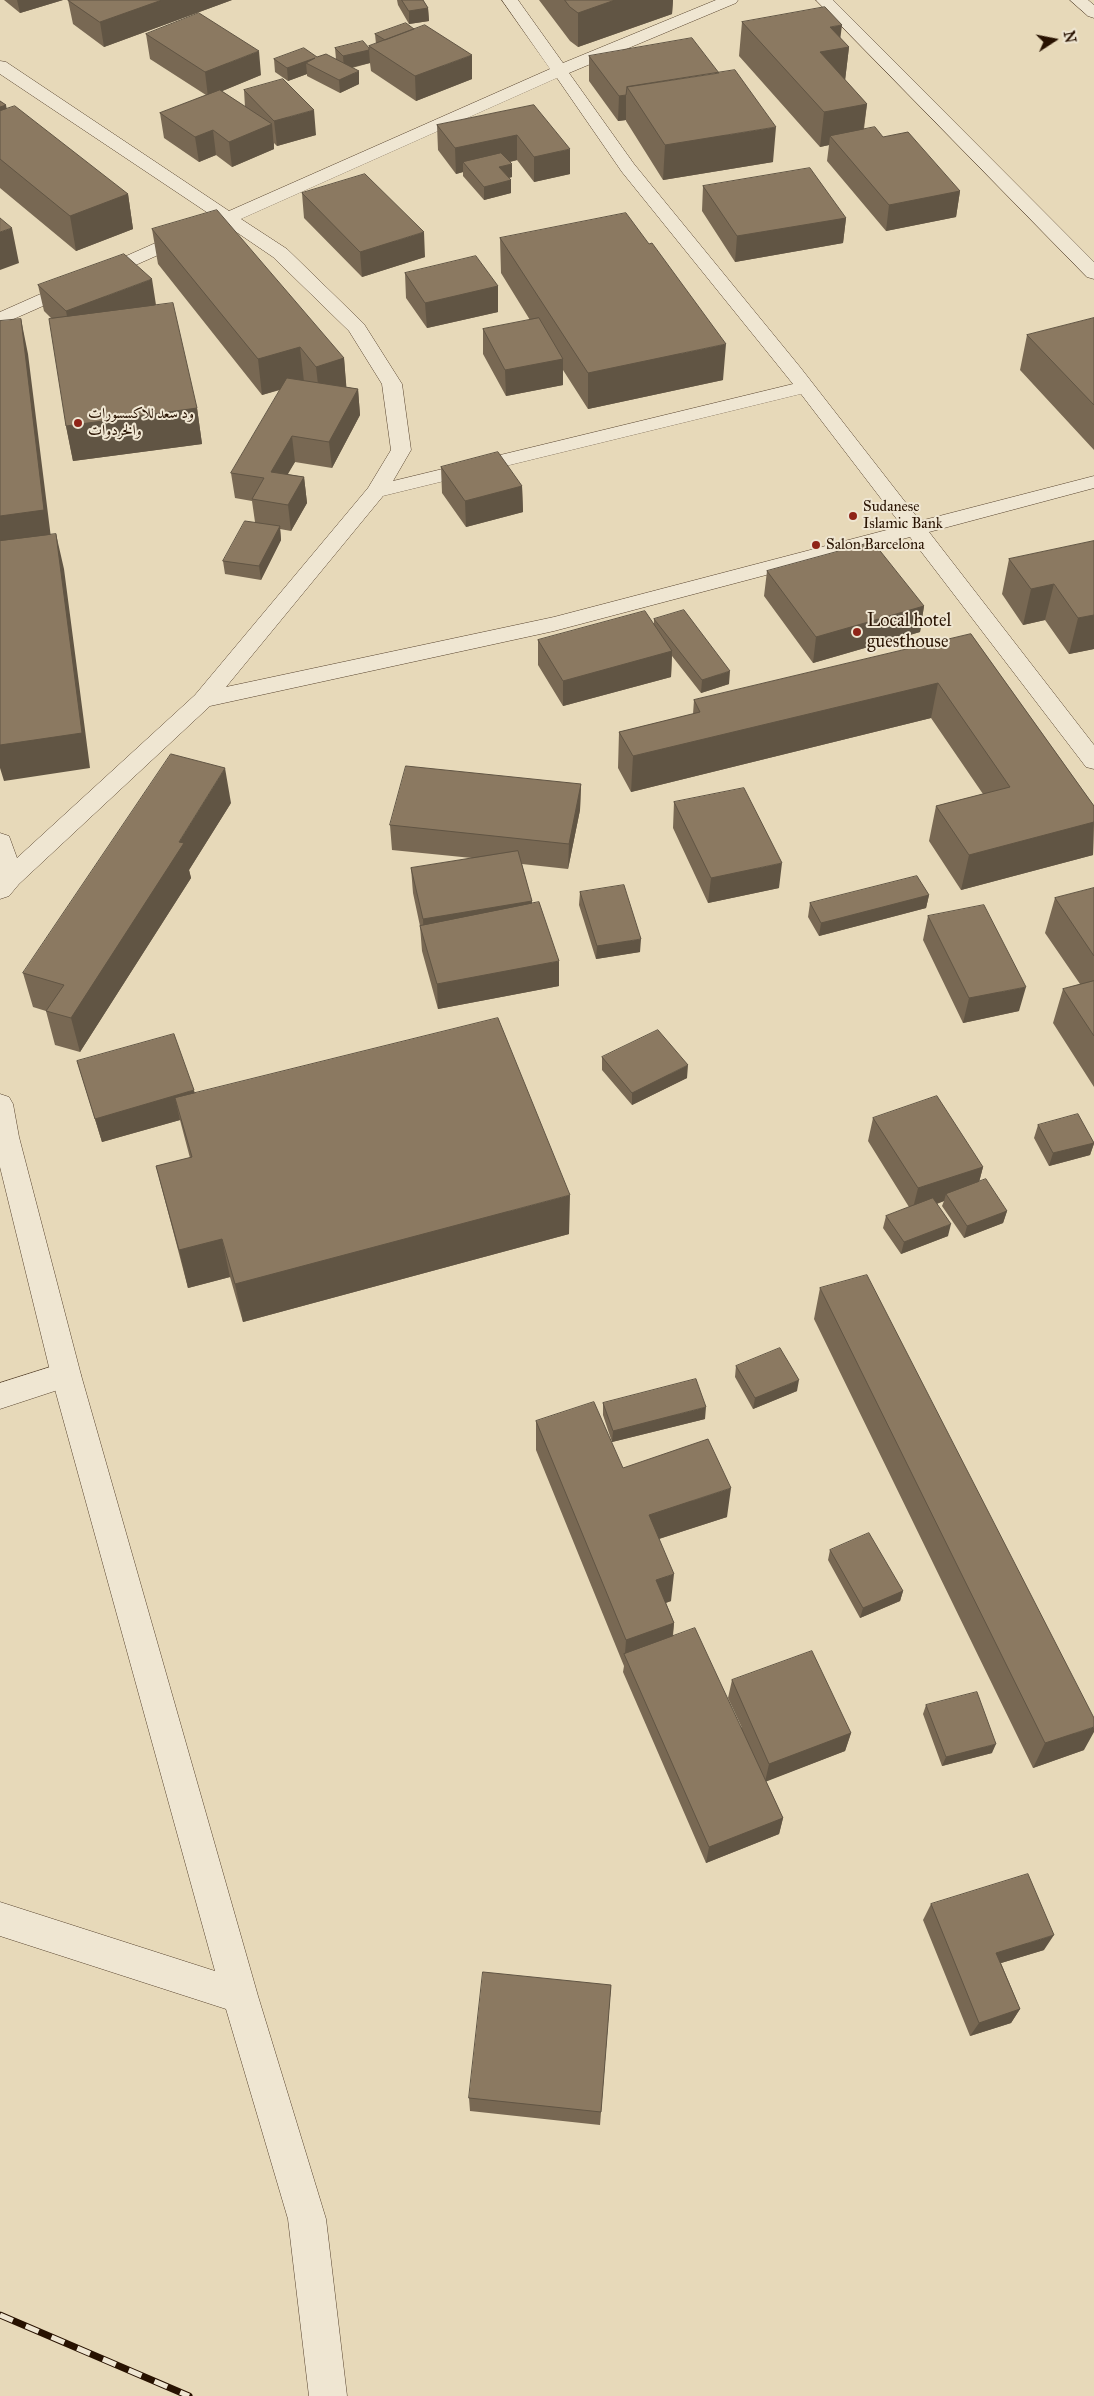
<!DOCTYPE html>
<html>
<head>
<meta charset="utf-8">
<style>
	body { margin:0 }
	#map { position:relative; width:1094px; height:2396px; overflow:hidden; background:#e7d9b9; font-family:"IM FELL Great Primer",serif }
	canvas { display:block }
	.north { position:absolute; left:1029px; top:15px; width:50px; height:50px; -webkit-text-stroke:4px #efe6d2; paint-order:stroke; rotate:79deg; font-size:14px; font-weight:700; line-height:20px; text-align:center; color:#281201 }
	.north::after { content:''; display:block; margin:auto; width:18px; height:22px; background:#281201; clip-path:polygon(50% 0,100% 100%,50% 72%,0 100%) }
</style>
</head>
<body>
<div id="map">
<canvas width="1094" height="2396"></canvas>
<div class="north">N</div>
</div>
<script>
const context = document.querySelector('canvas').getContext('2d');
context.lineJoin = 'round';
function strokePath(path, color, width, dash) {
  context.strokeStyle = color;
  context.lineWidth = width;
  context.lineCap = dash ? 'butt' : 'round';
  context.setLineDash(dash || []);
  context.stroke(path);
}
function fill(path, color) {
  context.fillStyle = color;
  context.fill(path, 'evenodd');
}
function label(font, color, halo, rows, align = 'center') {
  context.font = font + ' "IM FELL Great Primer",Amiri,serif';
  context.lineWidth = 4;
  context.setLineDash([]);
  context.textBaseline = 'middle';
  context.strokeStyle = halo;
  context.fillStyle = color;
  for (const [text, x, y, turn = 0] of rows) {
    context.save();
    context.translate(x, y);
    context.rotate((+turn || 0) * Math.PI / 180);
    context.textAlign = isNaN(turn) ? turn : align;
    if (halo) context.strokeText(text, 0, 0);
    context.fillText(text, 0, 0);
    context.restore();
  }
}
const lane = new Path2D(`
	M66 1362 76 1366 81 1375 76 1384 0 1409V1383Z`);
const street = new Path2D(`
	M502 0H518L563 63 716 0H738L736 3 569 73 634 164 800 367 920 521 1094 476V488L929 532 1094 745V769L1086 767 910 537 554 631 210 706 19 884 9 896 0 899V833L9 836 17 858 195 695 368 488 391 450 382 384 349 331 273 257 226 225 0 325V312L214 217 0 74V61L6 62 229 211 550 69ZM557 78 622 172 793 384 393 481 411 450 402 384 364 324 287 249 241 219ZM801 394 902 526 554 617 226 687 383 496Z
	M816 0H833L1094 262V279L1087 277Z
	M1070 0H1088L1094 5V18L1088 16Z
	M0 1094 9 1097 13 1104 19 1137 81 1375 258 1996 326 2219 347 2396H309L288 2219 226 2009 0 1936V1902L215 1971 51 1375 0 1167Z`);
strokePath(lane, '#58442f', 1);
strokePath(street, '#58442f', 1);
fill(lane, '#efe6d2');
fill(street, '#efe6d2');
const rail = new Path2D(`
	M0 2315 189 2396`);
strokePath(rail, '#281201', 7);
strokePath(rail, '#efe6d2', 5, [14]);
fill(new Path2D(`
	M4 0H63L20 13Z
	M68 0H232L104 47 73 24Z
	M397 0H423L428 8 429 21 409 24 398 5Z
	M539 0H673L672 14 578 47 570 41Z
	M742 22 840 38 849 47 845 80 867 104 864 129 883 137 960 191 956 217 886 231 827 161 829 145 820 147 739 56Z
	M146 34 261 75 222 91 245 107 244 90 316 135 277 146 274 143V149L232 167 216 155 199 162 164 138 160 113 206 95 150 59Z
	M375 34 472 79 416 101 371 71 370 63 352 68 359 84 340 93 307 76V74L288 81 275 72 274 59 317 57 336 59 335 48H369V46L376 44Z
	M589 56 773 162 663 180 626 121V120L618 121 589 81Z
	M0 101 6 105V109L128 194 133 229 76 251 0 188Z
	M534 105 570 174 534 182 517 160 510 162 512 177 509 178 511 180V193L484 200 463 176V172L456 174 438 150 437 125Z
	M703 186 846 218 843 243 735 262 702 211Z
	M302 193 425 257 362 277 304 218Z
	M152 229 344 358 346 387 358 389 360 415 332 468 295 462 287 474 304 477 307 503 291 531 280 529 281 540 261 580 225 574 223 561 255 522 252 501 235 498 231 473 280 390 262 395 158 264Z
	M500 238 723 380 588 409 563 370V385L506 396 483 354V329L530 320 501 273Z
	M405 273 498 286V312L427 328 406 298Z
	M38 285 156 305 154 306 197 408 202 444 73 461 66 426 52 319 44 311Z
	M1094 318V450L1020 370 1027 335Z
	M441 467 522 486 523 512 466 527 442 493Z
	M1094 541V649L1069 654 1045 620 1023 625 1002 594 1009 559Z
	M767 571 924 606 920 632 813 663 764 596Z
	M654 619 729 684 701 693 672 656 671 677 563 706 538 665V640L654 624Z
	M971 634 1094 806 1093 855 961 890 929 841 936 806 983 794 931 718 631 792 618 768 619 732 693 714 694 700Z
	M581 784 580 810 568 869 522 864 532 904 559 986 438 1009 422 951 420 926 413 893 411 868 472 858 392 850 390 825Z
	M674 802 779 888 708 903 673 828Z
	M231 803 189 870 191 878 80 1052 55 1045 46 1011 33 1007 23 973Z
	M1094 888V1087L1053 1023 1063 989 1080 984 1045 933 1055 898Z
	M580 892 640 952 596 959 579 905Z
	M929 895 926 908 819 936 808 917 810 903Z
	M928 916 1019 1011 963 1023 923 940Z
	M602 1057 687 1078 632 1105 602 1070Z
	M77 1061 195 1093 569 1234 243 1322 230 1277 188 1288 156 1166 190 1158 180 1120 102 1142Z
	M873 1118 983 1167 979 1182 1007 1211 1003 1223 964 1238 942 1206 944 1201 937 1204 948 1236 901 1254 883 1228 886 1216 909 1207 868 1141Z
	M1038 1125 1094 1142V1144L1090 1155 1049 1166 1034 1138Z
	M820 1288 1084 1750 1033 1768 814 1319Z
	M736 1366 797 1391 753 1409 735 1377Z
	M603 1403 705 1419 612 1442 603 1415Z
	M536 1421 623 1468 727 1517 659 1539 671 1601 666 1603 674 1623 673 1636 742 1728 728 1698 732 1680 851 1733 845 1751 766 1781 783 1818 779 1834 706 1863 623 1672 624 1666 536 1450Z
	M830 1550 903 1591 900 1601 860 1618 828 1560Z
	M926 1705 992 1753 942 1766 923 1714Z
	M931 1904 1044 1950 1001 1963 1020 2009 1011 2023 970 2036 923 1920Z
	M611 1985 600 2125 470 2111 469 2098Z`), '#786853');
fill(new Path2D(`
	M17 0H63L20 13Z
	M162 0H232L104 47 100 22Z
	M615 0H673L672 14 578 47V13Z
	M428 8 429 21 409 24V11Z
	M842 25 839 49 849 47 845 81 820 52 830 27Z
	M369 50 370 63 344 69 343 56Z
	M259 51 261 75 208 97 205 72Z
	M472 55V79L416 101 415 76Z
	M315 58 306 63 307 74 288 81 287 68Z
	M359 71V84L340 93 339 80Z
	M626 95V120L618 121 619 96Z
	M867 104 862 138 830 136 829 145 820 147 824 112Z
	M6 105 11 130 0 134V107Z
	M314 110 316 135 277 146 274 121Z
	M272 124 274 149 232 167 229 142Z
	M776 127 773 162 663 180 665 145Z
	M213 130 216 155 199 162 195 137Z
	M517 135V160L470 171 463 162V172L456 174 455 148Z
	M570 149V174L534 182V157Z
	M512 164V177L499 180V167Z
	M511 180V193L484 200V187Z
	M960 191 956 217 886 231 889 205Z
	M128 194 133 229 76 251 70 216Z
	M846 218 843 243 735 262 737 236Z
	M12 228 19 263 0 270V232Z
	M424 232 425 257 362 277 360 252Z
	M152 279 156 305 71 337 66 311Z
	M498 286V312L427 328 425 303Z
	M21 319 28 354 52 546 0 553V516Z
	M726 344 723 380 588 409V373Z
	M300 347 304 382 262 395 258 359Z
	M344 358 347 394 320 402 316 367Z
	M563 359V385L506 396 505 370Z
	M358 389 360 415 332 468 329 442Z
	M197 408 202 444 73 461 66 426Z
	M292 436 295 462 274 498 271 472Z
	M304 477 307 503 291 531 288 505Z
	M522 486 523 512 466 527 465 501Z
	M280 526 281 540 261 580 259 566Z
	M56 534 64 569 90 768 4 781 0 768V745Z
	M1054 584 1045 620 1023 625 1031 589Z
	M924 606 920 632 813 663 816 637Z
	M1094 615V649L1069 654 1078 618Z
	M672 651 671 677 563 706V681Z
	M730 671 729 684 701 693 702 680Z
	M938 683 931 718 631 792 633 756Z
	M225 768 231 803 189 870 191 878 80 1052 71 1018 179 842Z
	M581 784 580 810 568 869 569 844Z
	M1094 822 1093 855 961 890 969 855Z
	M782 863 779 888 708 903 711 878Z
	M929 895 926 908 819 936 821 923Z
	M532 901V926L424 941 423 919Z
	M641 939 640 952 596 959 597 946Z
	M559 961V986L438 1009 437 984Z
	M1026 987 1019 1011 963 1023 969 998Z
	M688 1065 687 1078 632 1105V1093Z
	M194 1090 200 1114 175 1098 180 1120 102 1142 95 1119Z
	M1094 1143 1090 1155 1049 1166 1053 1153Z
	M983 1167 977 1190 946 1194 944 1201 912 1212 918 1188Z
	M570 1195 569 1234 243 1322 235 1284Z
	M1007 1211 1003 1223 964 1238 967 1226Z
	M951 1224 948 1236 901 1254 904 1242Z
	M222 1239 230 1277 188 1288 179 1250Z
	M799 1380 797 1391 753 1409 755 1398Z
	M706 1407 705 1419 612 1442 613 1431Z
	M731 1488 727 1517 646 1543 649 1515Z
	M674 1574 671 1601 653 1607 656 1580Z
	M903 1591 900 1601 860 1618 863 1608Z
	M674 1623 671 1650 625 1654 626 1640Z
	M1094 1727V1732L1084 1750 1033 1768 1045 1743Z
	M851 1733 845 1751 765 1782 769 1764Z
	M996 1744 992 1753 942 1766 946 1757Z
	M783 1818 779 1834 706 1863 709 1847Z
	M1054 1935 1044 1950 988 1967 996 1953Z
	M1020 2009 1011 2023 970 2036 979 2023Z`), '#615544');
const building = new Path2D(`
	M68 0H162L100 22Z
	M402 0H423L428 8 409 11Z
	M565 0H615L578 13 570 7Z
	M825 7 842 25 830 27 849 47 820 52 867 104 824 112 742 22Z
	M199 13 259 51 205 72 146 34Z
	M406 23 414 29 385 40 375 34Z
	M425 25 472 55 415 76 369 46Z
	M692 38 719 73 627 87 626 95 619 96 589 56Z
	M363 41 369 48V50L343 56 335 48Z
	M304 48 317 57 326 54 359 71 339 80 306 63 315 58 287 68 274 59Z
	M735 70 776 127 665 145 627 87Z
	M283 79 314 110 274 121 244 90Z
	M220 90 272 124 229 142 213 130 195 137 160 113Z
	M0 101 6 105 0 107Z
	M534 105 570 149 534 157 517 135 455 148 437 125Z
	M15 106 128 194 70 216 0 159V111Z
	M875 127 883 137 908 132 960 191 889 205 830 136Z
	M501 153 512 164 499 167 511 180 484 187 463 162Z
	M810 168 846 218 737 236 703 186Z
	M365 174 424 232 360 252 302 193Z
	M217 210 344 358 316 367 300 347 258 359 152 229Z
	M626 213 649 244 652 243 726 344 588 373 500 238Z
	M0 218 12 228 0 232Z
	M124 254 152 279 66 311 38 285Z
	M476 256 498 286 425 303 405 273Z
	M173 303 197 408 66 426 49 319Z
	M539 318 563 359 505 370 483 329Z
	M1094 318V405L1027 335Z
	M21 319 44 510 0 516V321Z
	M287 378 358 389 329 442 292 436 271 472 304 477 288 505 252 499 264 478 231 473Z
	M498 452 522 486 465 501 441 467Z
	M245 521 280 526 259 566 223 561Z
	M56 534 82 733 0 745V541Z
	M1094 541V615L1078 618 1054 584 1031 589 1009 559Z
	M873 542 924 606 816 637 767 571Z
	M684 610 730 671 702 680 654 619Z
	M645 611 672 651 563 681 538 640Z
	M971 634 1094 806V822L969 855 936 806 1010 787 938 683 633 756 619 732 700 712 694 700Z
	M171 754 225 768 179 842 184 843 71 1018 46 1011 64 985 23 973Z
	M406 766 581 784 569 844 390 825Z
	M744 788 782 863 711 878 674 802Z
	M518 851 532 901 423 919 411 868Z
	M917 876 929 895 821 923 810 903Z
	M624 885 641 939 597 946 580 892Z
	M1094 888V956L1055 898Z
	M539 902 559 961 437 984 420 926Z
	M984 905 1026 987 969 998 928 916Z
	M1094 981V1036L1063 989Z
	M498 1018 570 1195 235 1284 222 1239 179 1250 156 1166 192 1157 175 1098Z
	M658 1030 688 1065 632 1093 602 1057Z
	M174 1034 194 1090 95 1119 77 1061Z
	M937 1096 983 1167 918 1188 873 1118Z
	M1078 1114 1094 1143 1053 1153 1038 1125Z
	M986 1179 1007 1211 967 1226 946 1194Z
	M933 1198 951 1224 904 1242 886 1216Z
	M867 1275 1094 1718V1727L1045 1743 820 1288Z
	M780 1348 799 1380 755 1398 736 1366Z
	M696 1379 706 1407 613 1431 603 1403Z
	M594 1402 623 1468 708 1439 731 1488 649 1515 674 1574 656 1580 674 1623 626 1640 536 1421Z
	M869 1533 903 1591 863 1608 830 1550Z
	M695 1628 783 1818 709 1847 624 1654Z
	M812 1651 851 1733 769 1764 732 1680Z
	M977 1692 996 1744 946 1757 926 1705Z
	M1028 1874 1054 1935 996 1953 1020 2009 979 2023 931 1904Z
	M483 1972 611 1985 601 2112 469 2098Z`);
fill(building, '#8b7961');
strokePath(building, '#615544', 1);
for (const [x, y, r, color] of [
	[78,423,5,"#8f2418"],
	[853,516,5,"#8f2418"],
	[816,545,5,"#8f2418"],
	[857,632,5,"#8f2418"]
]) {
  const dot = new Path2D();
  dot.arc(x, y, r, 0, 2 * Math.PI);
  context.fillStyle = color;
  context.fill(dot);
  strokePath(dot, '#efe6d2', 2);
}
label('15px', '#281201', '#efe6d2', [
	["ود سعد للاكسسورات",88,414],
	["والخردوات",88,431],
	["Sudanese",863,507],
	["Islamic Bank",863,524],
	["Salon Barcelona",826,545]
], 'left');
label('18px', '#281201', '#efe6d2', [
	["Local hotel",867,622],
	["guesthouse",867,643]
], 'left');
</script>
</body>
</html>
